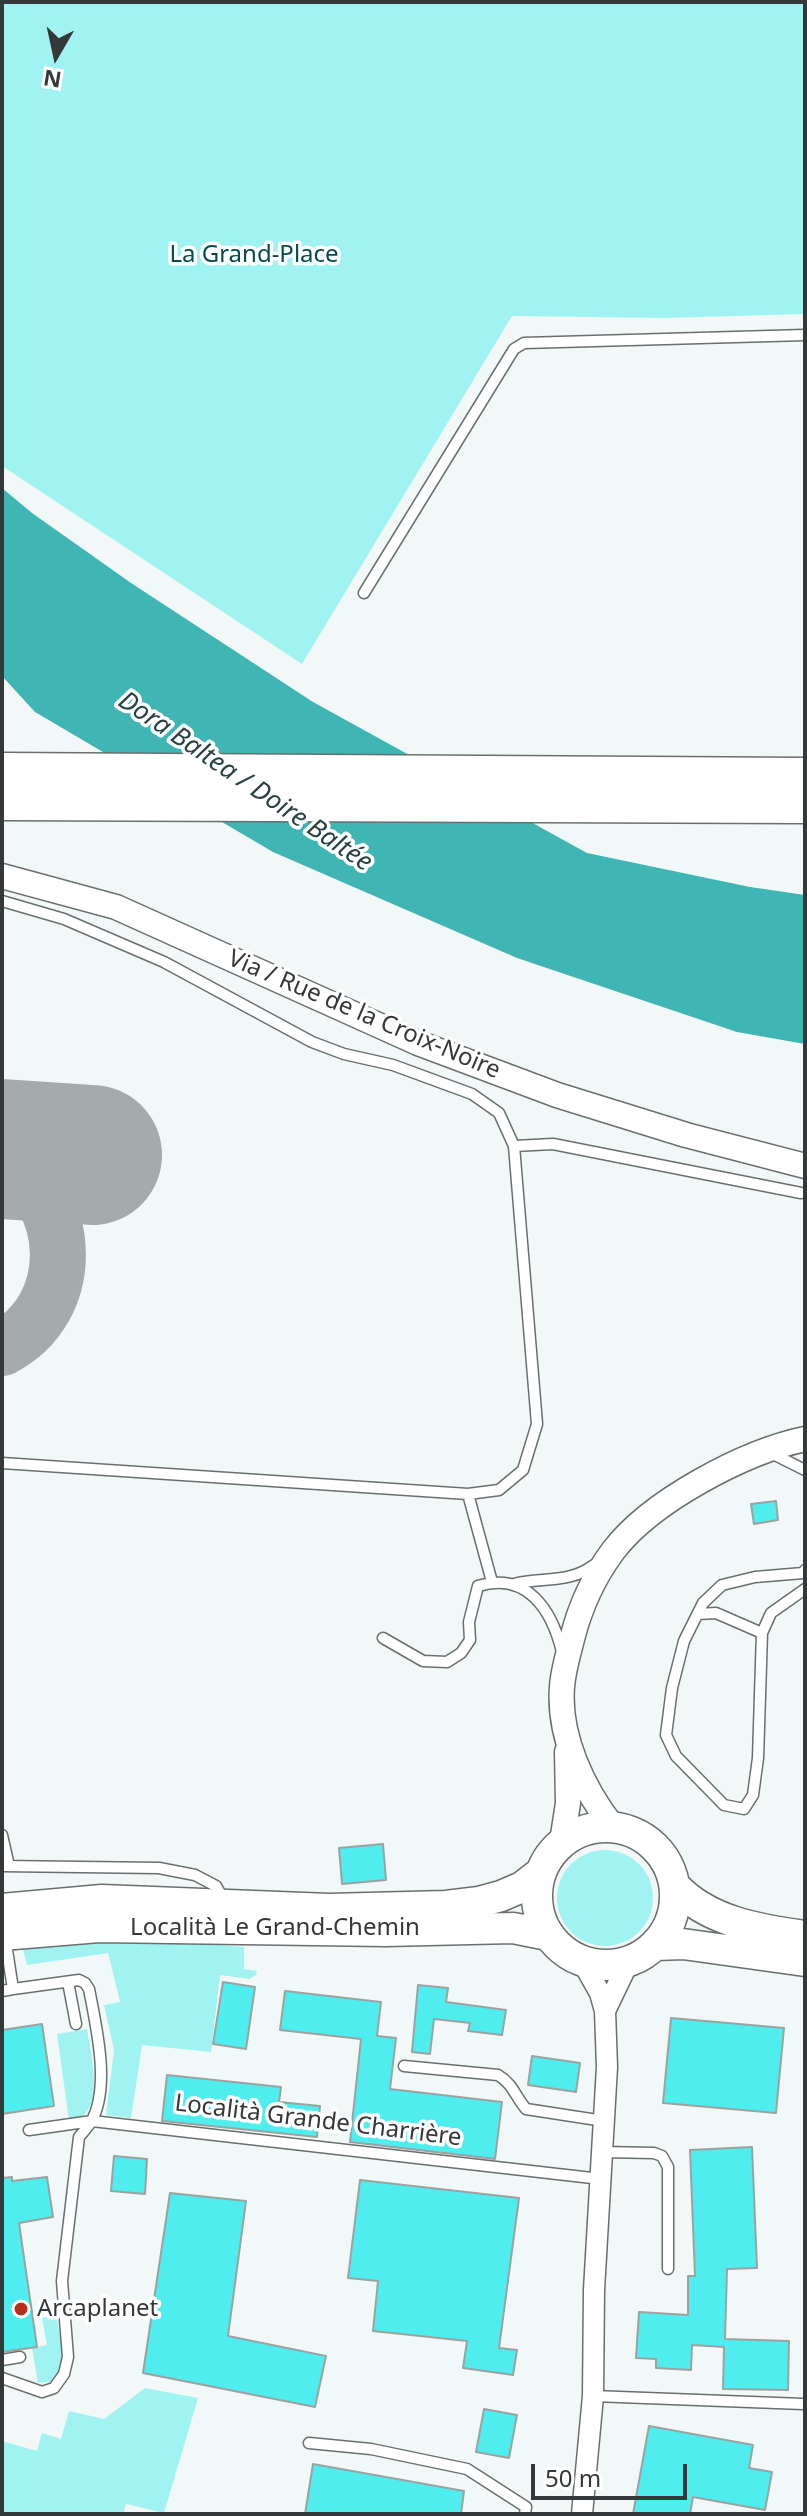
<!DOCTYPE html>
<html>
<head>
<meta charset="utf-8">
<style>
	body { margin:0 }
	#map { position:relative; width:807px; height:2516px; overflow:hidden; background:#f1f8f7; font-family:"Noto Sans",sans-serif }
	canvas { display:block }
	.frame { position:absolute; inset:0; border:4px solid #353838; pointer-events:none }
	.north { position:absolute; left:16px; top:16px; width:80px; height:80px; -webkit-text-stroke:6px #fff; paint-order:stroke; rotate:189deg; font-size:22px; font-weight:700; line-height:32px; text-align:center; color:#353838 }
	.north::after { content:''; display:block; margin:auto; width:28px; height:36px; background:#353838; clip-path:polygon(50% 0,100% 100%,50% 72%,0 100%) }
	.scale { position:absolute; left:531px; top:2464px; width:156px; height:36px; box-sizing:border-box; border:4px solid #353838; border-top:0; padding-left:10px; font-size:24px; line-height:28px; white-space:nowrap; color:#353838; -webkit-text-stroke:6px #fff; paint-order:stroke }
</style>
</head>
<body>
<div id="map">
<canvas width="807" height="2516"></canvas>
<div class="frame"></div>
<div class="north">N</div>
<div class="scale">50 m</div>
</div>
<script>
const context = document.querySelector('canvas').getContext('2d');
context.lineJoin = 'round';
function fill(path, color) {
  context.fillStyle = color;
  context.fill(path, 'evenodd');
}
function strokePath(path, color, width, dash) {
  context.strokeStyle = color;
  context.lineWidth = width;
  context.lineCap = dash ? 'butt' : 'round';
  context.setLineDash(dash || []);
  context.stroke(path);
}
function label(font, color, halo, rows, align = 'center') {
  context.font = font + ' "Noto Sans",sans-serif';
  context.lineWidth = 7;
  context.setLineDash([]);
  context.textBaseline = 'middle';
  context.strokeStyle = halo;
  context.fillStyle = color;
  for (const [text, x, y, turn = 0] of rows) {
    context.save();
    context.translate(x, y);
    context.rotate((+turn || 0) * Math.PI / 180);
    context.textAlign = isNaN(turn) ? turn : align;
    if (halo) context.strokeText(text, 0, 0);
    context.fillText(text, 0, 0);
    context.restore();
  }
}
fill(new Path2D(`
	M2 2H805V314L666 318 512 316 302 664 2 466Z
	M557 1898a48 48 0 1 1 96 0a48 48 0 1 1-96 0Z
	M123 1937 244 1947V1969L256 1971 257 1974 250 1979 220 1975 211 2052 142 2045 131 2118 106 2115 114 2050 104 2005 120 2002 108 1953 27 1965 23 1949Z
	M87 2029C90 2050 104 2103 81 2117 80 2118 71 2120 69 2120L57 2034Z
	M56 2315 63 2352 56 2381 38 2383 32 2348 47 2345 42 2318Z
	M145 2388 198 2398 164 2513 126 2504 123 2514H2V2441L37 2451 42 2433 61 2439 69 2411 104 2419Z`), '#a1f3f2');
fill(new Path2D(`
	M2 488 32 513 131 583 313 702 587 853 750 887 805 895V1044L737 1032 517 958 273 852 35 712 2 676Z`), '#3fb5b4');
strokePath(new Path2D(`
	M2 1158C75 1199 78 1309 2 1348`), '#a5aaaa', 56);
strokePath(new Path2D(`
	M2 1149 92 1155`), '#a5aaaa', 140);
const building = new Path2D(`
	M776 1501 778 1520 754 1524 751 1504Z
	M383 1844 386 1880 342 1884 339 1848Z
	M223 1982 255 1987 246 2049 213 2044Z
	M418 1985 448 1988 446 2002 506 2010 502 2035 468 2031 470 2023 434 2019 430 2054 412 2052Z
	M285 1991 381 2002 377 2036 396 2038 390 2089 502 2102 495 2159 350 2142 361 2039 280 2030Z
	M671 2018 784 2028 776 2113 663 2103Z
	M42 2024 54 2106 2 2114V2030Z
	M532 2056 580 2063 576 2092 528 2085Z
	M167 2075 281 2087 279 2102 320 2106 317 2137 162 2121Z
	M752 2147 757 2268 727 2269 725 2339 789 2341 788 2390 723 2389 724 2347 692 2345 691 2370 656 2368V2359L636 2358 639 2312 688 2315V2276H695L690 2150Z
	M114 2156 147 2159 145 2194 111 2191Z
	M12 2177V2181L47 2177 53 2217 19 2223 37 2347 2 2352V2178Z
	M360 2180 519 2198 499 2348 517 2350 513 2375 463 2368 467 2341 373 2331 378 2281 348 2278Z
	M170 2193 246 2201 228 2336 326 2356 315 2407 143 2373Z
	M484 2409 517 2415 509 2458 476 2452Z
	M649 2426 753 2445 749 2468 772 2472 765 2510 693 2497 690 2514H633Z
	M313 2464 464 2491 461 2514H305Z`);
fill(building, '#4feded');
strokePath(building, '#9ca2a2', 2);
const service = new Path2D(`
	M364 593 514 349 524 343 805 335
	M2 901 64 919 164 962 312 1042 344 1054 393 1065 472 1094 499 1113 514 1146 537 1424 523 1470 499 1490 468 1494 2 1463
	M514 1146 553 1144 801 1193
	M773 1454 805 1470
	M468 1494 492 1582
	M514 1584C542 1577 569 1584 594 1565
	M698 1614 716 1613 762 1633 758 1758 753 1795 744 1809 724 1805 676 1756 666 1735 672 1688 684 1641 703 1603 722 1585 755 1577 803 1573 805 1570
	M762 1633 771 1613 805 1589
	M383 1638 423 1661 447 1662 461 1653 470 1640 469 1622 478 1586C527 1571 552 1610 562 1652
	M2 1835 9 1866
	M2 1866 159 1868 195 1875 216 1886 224 1900
	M68 1982 76 2024
	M2 1991 13 1989 5 1937
	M404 2066 498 2075C513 2084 515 2096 526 2109L604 2121
	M29 2130 92 2121 601 2179
	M602 2152 654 2153 662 2156 668 2167V2269
	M2 2360 20 2357
	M2 2378 42 2392 54 2388 64 2374 68 2357 62 2281 79 2137C83 2132 88 2127 91 2122 111 2087 96 2026 89 1989L85 1983 79 1980 13 1989
	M593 2396 803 2404
	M309 2443 371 2449 467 2469 526 2507 525 2514`);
const minor = new Path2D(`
	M582 1961 600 1993 605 2011 607 2067 594 2290 593 2396 582 2514
	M605 2011 629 1961`);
const tertiary = new Path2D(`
	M2 876 116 907 418 1043 557 1095 686 1135 805 1166
	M613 1827C583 1789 558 1736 562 1687 563 1671 568 1655 572 1639 580 1607 593 1578 613 1551 651 1501 744 1452 805 1439
	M562 1842 568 1803 567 1752`);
const primary = new Path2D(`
	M537 1896a69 69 0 1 1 138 0a69 69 0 1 1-138 0Z
	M675 1886C707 1921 759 1930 805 1936
	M2 1909 102 1900 329 1909 446 1906 479 1902 501 1896 522 1887 540 1873
	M2 1935 99 1927 386 1931 513 1928 548 1935
	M656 1945 683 1944 805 1961`);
const motorway = new Path2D(`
	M2 771 805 776
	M2 802 805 805`);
strokePath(service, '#696f6f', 13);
strokePath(minor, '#696f6f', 23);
strokePath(tertiary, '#696f6f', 27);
strokePath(primary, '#696f6f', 33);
strokePath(motorway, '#696f6f', 39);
strokePath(service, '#fff', 10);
strokePath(minor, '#fff', 20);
strokePath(tertiary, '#fff', 24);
strokePath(primary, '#fff', 30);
strokePath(motorway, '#fff', 36);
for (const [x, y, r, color] of [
	[21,2309,8,"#b92d1b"]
]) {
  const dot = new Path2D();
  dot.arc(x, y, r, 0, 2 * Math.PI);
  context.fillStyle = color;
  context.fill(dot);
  strokePath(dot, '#fff', 3);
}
label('24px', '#034c4c', '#fff', [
	["La Grand-Place",254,255]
]);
label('24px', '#353838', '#fff', [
	["Via / Rue de la Croix-Noire",364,1015,23],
	["Località Le Grand-Chemin",275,1928],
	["Località Grande Charrière",318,2121,7]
]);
label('24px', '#353838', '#fff', [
	["Arcaplanet",37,2309]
], 'left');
label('italic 26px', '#294342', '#fff', [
	["Dora Baltea / Doire Baltée",245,782,34]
]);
</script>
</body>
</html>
